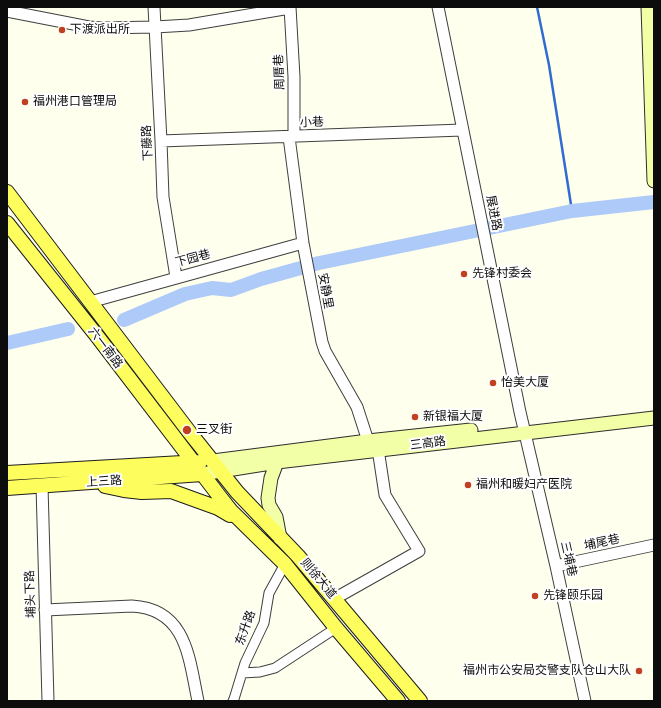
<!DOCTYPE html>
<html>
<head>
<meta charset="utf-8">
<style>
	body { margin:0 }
	#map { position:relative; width:661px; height:708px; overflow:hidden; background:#feffec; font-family:"Source Serif 4",serif }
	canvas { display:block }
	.frame { position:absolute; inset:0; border:8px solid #0c0c0c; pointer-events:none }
</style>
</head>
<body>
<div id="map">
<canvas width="661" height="708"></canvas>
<div class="frame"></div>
</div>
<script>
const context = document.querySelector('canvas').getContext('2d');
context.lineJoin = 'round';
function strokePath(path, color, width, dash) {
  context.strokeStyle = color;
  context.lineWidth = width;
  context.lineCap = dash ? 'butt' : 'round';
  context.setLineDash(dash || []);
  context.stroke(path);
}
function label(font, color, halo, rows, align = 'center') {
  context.font = font + ' "Source Serif 4","Noto Sans SC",serif';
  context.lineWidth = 4;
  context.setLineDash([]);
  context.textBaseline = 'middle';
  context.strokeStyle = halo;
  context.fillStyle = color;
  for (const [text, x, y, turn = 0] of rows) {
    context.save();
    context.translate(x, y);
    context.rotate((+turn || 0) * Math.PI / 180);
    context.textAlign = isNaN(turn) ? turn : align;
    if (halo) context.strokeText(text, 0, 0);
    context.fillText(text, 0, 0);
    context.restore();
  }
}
strokePath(new Path2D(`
	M537 7 549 65 572 211`), '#326bd2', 2.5);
strokePath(new Path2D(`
	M124 320 185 294 212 288 231 290 261 279 319 263 572 211 654 202
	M7 343 68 329`), '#aecaf8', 14);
const minor = new Path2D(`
	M242 673 260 672 275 668 336 628
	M233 701 234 699 245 663 264 623 269 593 285 564`);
const tertiary = new Path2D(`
	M154 7 161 141 163 197 176 277
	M290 7 294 77V136
	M438 7 520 412 556 566 585 701
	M7 11 89 27 102 28 155 27 189 25 290 8
	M289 137 303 243 322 342 325 351 357 407 368 441
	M161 141 462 130
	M90 302 303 243
	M42 486 48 701
	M556 566 654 545
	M334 599 419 551 385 495 378 449
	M45 610 132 606C187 609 189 659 198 701`);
const secondary = new Path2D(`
	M648 7 654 181
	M213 461 368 441 471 430
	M277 462 271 478 268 498 269 505 276 517 280 538
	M202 474 277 462 654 418`);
const primary = new Path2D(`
	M7 192 190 433 237 492 298 556 420 701
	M7 223 97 336 220 497 231 511 285 564 336 628 398 701
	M7 473 200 462
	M105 486 124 490 142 492 171 491 218 508 230 515
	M7 488 202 474`);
strokePath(minor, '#3f3f3f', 11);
strokePath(tertiary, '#3f3f3f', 13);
strokePath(secondary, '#2e2e2e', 15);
strokePath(primary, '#1d1d1d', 16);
strokePath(minor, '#fff', 9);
strokePath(tertiary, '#fff', 11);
strokePath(secondary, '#f3ffa7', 13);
strokePath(primary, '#fdfe5d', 14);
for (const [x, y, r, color] of [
	[62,30,4,"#c1401f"],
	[25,102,4,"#c1401f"],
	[464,274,4,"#c1401f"],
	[493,383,4,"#c1401f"],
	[415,417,4,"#c1401f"],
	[187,430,5,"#c1401f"],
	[468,485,4,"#c1401f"],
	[535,596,4,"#c1401f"],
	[639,671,4,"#c1401f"]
]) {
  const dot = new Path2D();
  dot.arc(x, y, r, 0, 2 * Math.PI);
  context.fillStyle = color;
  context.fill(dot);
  strokePath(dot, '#fff', 1.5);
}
label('12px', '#0c0c0c', '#fff', [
	["下渡派出所",70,30],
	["福州港口管理局",33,102],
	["先锋村委会",472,274],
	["怡美大厦",501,383],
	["新银福大厦",423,417],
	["三叉街",196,430],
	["福州和暖妇产医院",476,485],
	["先锋颐乐园",543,596],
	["福州市公安局交警支队仓山大队",631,671,"right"]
], 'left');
label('12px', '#0c0c0c', '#fff', [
	["周厝巷",280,72,-92],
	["小巷",312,123,-2],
	["下藤路",148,143,-93],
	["展进路",493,213,79],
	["下园巷",193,259,-15],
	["安静里",325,291,80],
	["六一南路",105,348,53],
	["三高路",428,444,-7],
	["上三路",104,482,-4],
	["埔尾巷",602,543,-12],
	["三埔巷",568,559,77],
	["则徐大道",318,579,50],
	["埔头下路",31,594,-92],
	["东升路",246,628,-70]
]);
</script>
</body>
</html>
